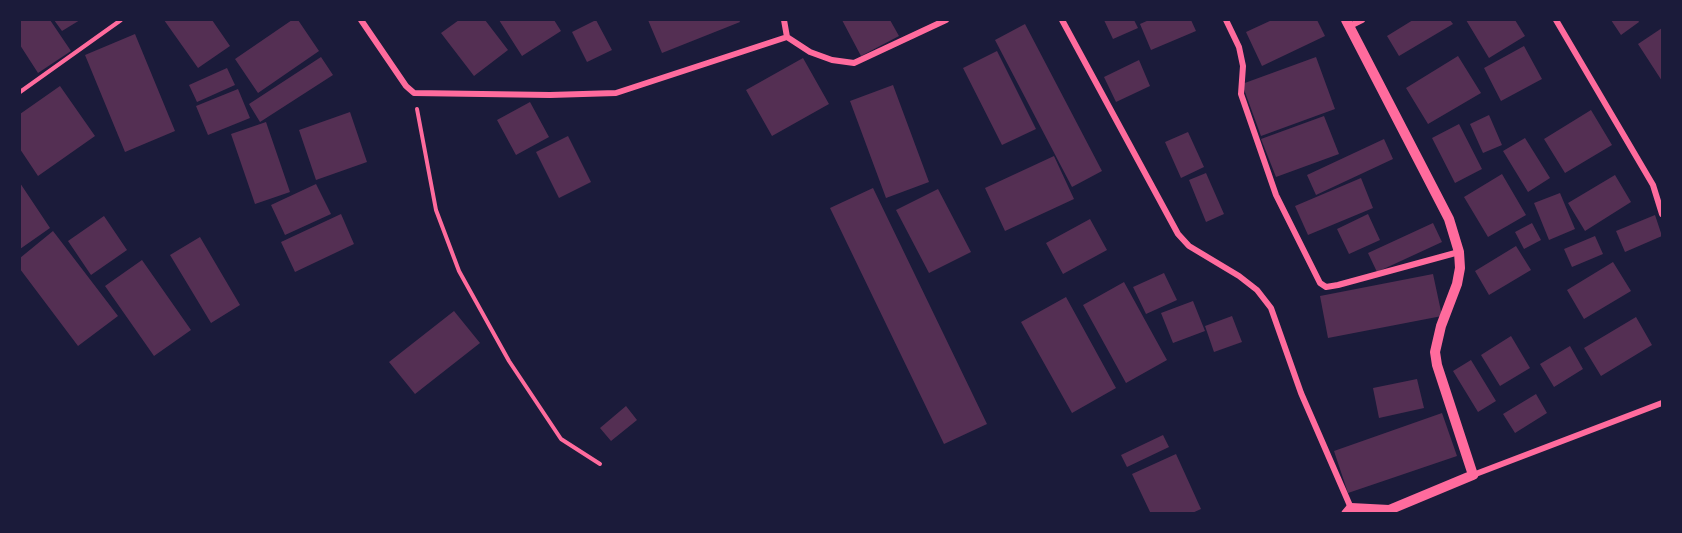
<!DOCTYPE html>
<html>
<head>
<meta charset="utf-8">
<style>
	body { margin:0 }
	#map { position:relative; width:1682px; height:533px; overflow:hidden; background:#1b1b3a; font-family:Merriweather,serif }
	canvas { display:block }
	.frame { position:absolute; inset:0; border:21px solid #1b1b3a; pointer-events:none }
</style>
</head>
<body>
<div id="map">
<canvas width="1682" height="533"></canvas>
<div class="frame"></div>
</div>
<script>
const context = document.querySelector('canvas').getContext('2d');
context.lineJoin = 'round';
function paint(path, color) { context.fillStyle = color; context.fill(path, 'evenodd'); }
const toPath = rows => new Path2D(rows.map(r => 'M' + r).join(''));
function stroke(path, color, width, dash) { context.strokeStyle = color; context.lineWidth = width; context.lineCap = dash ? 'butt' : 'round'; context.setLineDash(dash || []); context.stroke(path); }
paint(toPath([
	[20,20,50,20,71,51,38,73,20,45],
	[54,20,80,20,62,31],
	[164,20,212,20,230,46,198,68],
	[292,20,298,20,319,51,258,93,235,59],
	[459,20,485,20,508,50,474,76,441,33],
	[499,20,554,20,561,31,522,56],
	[596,20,612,50,587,62,572,32],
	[648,20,739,20,740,22,662,53],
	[842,20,890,20,899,36,861,56],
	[1104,20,1134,20,1138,28,1113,39],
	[1149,20,1191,20,1196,31,1151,50,1140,24],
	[1272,20,1317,20,1325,36,1262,66,1246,32],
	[1413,20,1450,20,1453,24,1399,56,1387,36],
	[1466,20,1515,20,1525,36,1489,58],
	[1611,20,1638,20,1639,22,1621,35],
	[1025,24,1102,171,1072,187,995,40],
	[1662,28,1662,81,1638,44],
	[135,34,175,131,125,152,85,55],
	[1524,46,1542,79,1501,101,1484,68],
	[997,51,1036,129,1002,145,963,68],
	[1458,56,1481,93,1428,124,1406,88],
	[321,57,333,75,260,122,249,104],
	[1316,57,1335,109,1261,136,1242,84],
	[803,58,829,104,772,136,746,90],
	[1139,60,1150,86,1116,102,1104,77],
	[227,68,235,85,197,102,189,85],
	[893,85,929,182,886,198,850,101],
	[60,86,95,136,38,176,20,149,20,114],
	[238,89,250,118,208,135,196,106],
	[530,102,549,137,516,155,497,120],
	[1591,110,1612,145,1565,173,1544,139],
	[350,112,367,162,316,180,299,130],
	[1489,115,1502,145,1483,153,1470,124],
	[1324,116,1339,154,1276,177,1261,139],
	[266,122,290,192,255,204,231,134],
	[1459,124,1482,169,1455,183,1432,138],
	[1188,132,1204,167,1181,178,1165,142],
	[568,136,591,182,559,198,536,152],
	[1525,138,1550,178,1528,192,1503,151],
	[1384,139,1393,159,1316,195,1307,175],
	[1054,156,1074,199,1005,231,985,188],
	[1206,173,1224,214,1206,222,1189,180],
	[1502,174,1526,215,1488,237,1464,197],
	[1615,175,1631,202,1585,231,1568,203],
	[1361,178,1373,208,1308,235,1295,206],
	[20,183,50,228,20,249],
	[316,184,331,214,285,235,271,205],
	[873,188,987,424,944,444,830,208],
	[938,189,971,252,929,273,896,210],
	[1560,193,1575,229,1549,240,1534,203],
	[341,214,354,244,295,272,281,242],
	[1368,214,1380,240,1349,254,1337,229],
	[1655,215,1662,236,1625,252,1616,231],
	[104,216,127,250,91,275,68,241],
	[1090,219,1107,250,1063,274,1046,243],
	[1433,223,1442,242,1377,272,1368,253],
	[1532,223,1541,240,1524,249,1515,232],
	[53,231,118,316,78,346,20,269,20,258],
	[1595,236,1603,254,1572,267,1564,249],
	[200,237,240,305,211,323,170,255],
	[1516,246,1531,270,1489,295,1475,271],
	[142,260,191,330,154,356,105,286],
	[1613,262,1631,291,1584,319,1567,290],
	[1164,273,1177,300,1146,314,1133,287],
	[1433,274,1442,316,1328,338,1320,296],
	[1124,282,1167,360,1126,383,1083,305],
	[1066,297,1116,388,1072,413,1021,322],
	[1193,301,1205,331,1173,343,1161,313],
	[454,311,480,343,415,394,389,362],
	[1232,316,1242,342,1214,352,1205,326],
	[1636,317,1652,345,1601,376,1584,348],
	[1511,336,1530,368,1500,386,1481,355],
	[1570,346,1583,369,1554,387,1540,364],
	[1471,360,1496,401,1478,412,1453,371],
	[1417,379,1424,408,1379,418,1373,388],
	[1536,394,1547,413,1515,433,1503,414],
	[626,406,637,420,611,441,600,428],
	[1442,413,1457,456,1348,493,1334,451],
	[1163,435,1169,447,1127,467,1121,455],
	[1176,454,1201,509,1190,514,1151,514,1132,474]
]), '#542f53');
stroke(toPath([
	[20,92,121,20],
	[417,109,436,210,459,271,509,361,561,439,600,464]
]), '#ff6b9d', 4);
stroke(toPath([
	[361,20,406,86,414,93,550,95,616,93,787,37,810,52,832,60,854,63,946,20],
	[784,20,787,37],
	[1062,20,1178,234,1189,246,1239,276,1257,290,1271,308,1301,393,1351,508],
	[1226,20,1239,47,1243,66,1241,94,1276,195,1320,283,1326,287,1338,285,1459,252],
	[1556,20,1653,185,1662,214],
	[1350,26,1362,20],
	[1473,475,1662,403]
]), '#ff6b9d', 6);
stroke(toPath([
	[1346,514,1351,508,1389,510,1473,475,1437,365,1435,352,1441,326,1457,284,1460,268,1459,252,1449,219,1346,20]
]), '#ff6b9d', 10);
</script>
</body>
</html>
